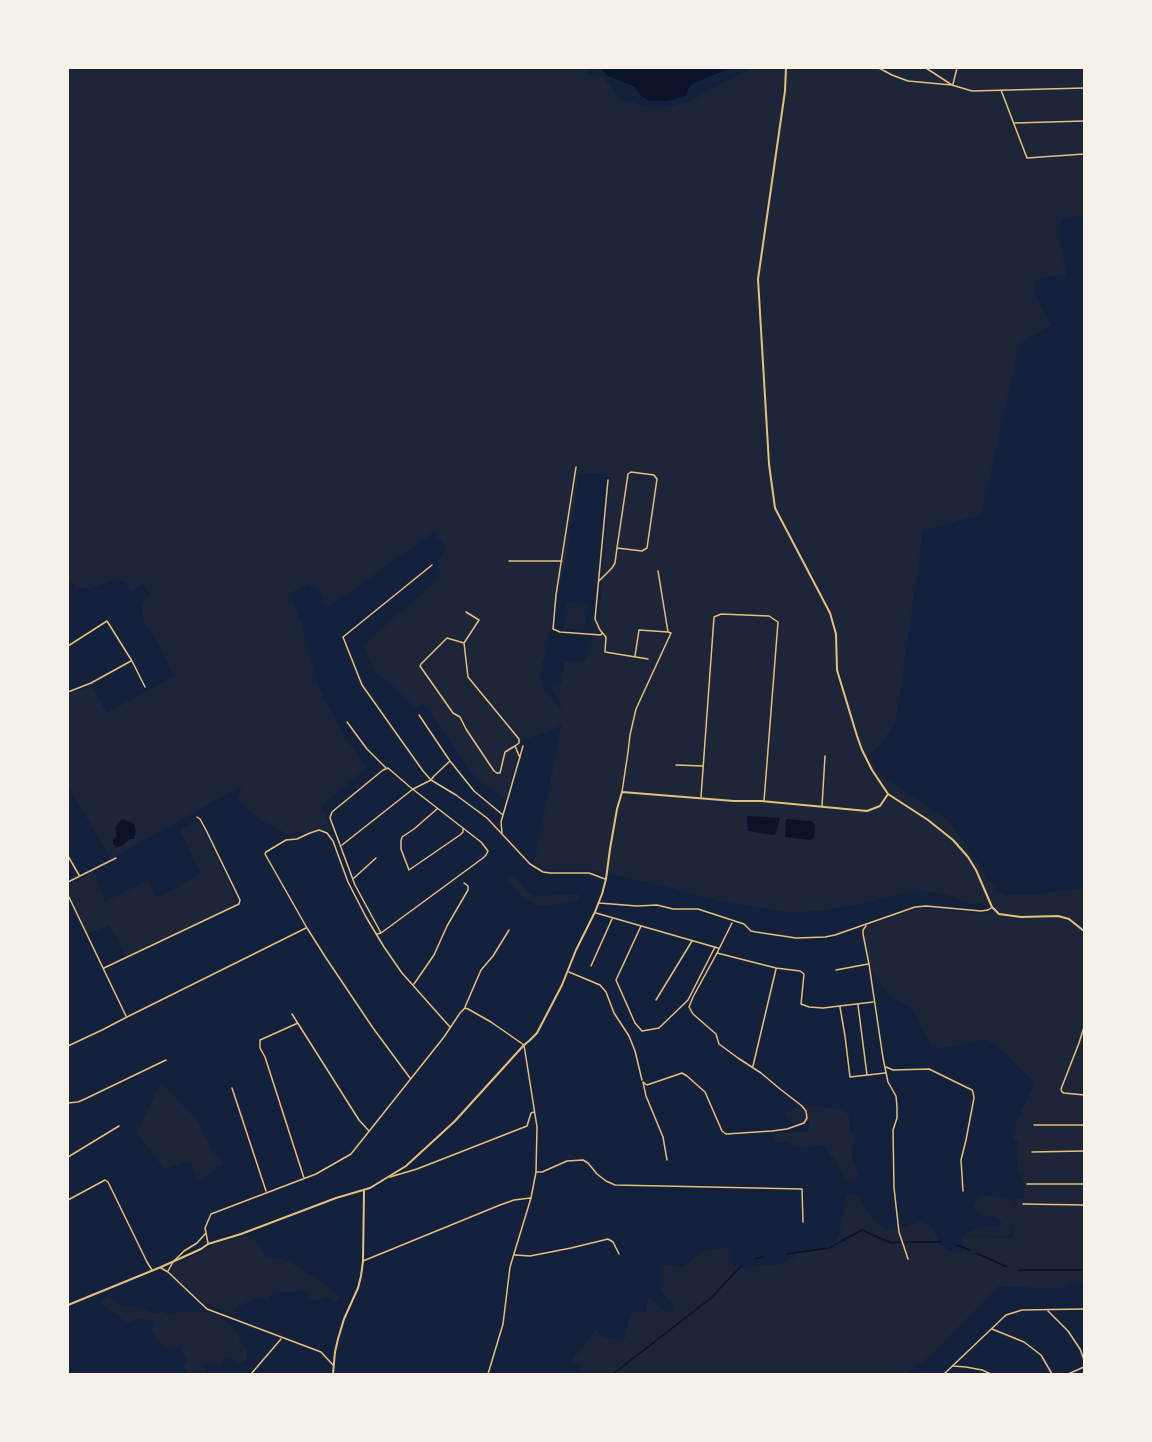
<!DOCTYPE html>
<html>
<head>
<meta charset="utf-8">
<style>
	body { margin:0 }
	#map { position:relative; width:1152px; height:1442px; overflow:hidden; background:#14213d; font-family:Overpass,sans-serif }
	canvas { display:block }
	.frame { position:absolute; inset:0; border:69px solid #f6f1e7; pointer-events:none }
</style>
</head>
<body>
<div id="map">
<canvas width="1152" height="1442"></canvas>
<div class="frame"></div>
</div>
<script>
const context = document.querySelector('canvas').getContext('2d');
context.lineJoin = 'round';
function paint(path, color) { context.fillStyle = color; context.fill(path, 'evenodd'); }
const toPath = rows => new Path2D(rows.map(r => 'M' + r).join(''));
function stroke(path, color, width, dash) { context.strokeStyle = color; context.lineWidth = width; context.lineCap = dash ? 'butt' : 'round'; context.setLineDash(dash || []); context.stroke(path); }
paint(toPath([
	[68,68,588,68,587,74,602,76,620,99,658,109,692,101,710,89,753,68,1084,68,1084,215,1063,219,1057,228,1066,275,1049,276,1035,280,1036,297,1051,326,1019,344,981,515,923,530,896,720,881,744,868,757,877,772,950,822,996,890,1008,895,1038,894,1083,888,1084,884,1084,1283,1068,1284,1060,1289,999,1286,931,1355,907,1374,578,1374,581,1367,571,1362,595,1330,603,1337,611,1338,621,1340,627,1336,628,1317,632,1312,646,1312,647,1303,649,1298,654,1300,664,1311,670,1313,674,1311,673,1305,662,1292,661,1269,663,1264,680,1268,688,1264,695,1257,702,1252,726,1247,731,1249,730,1257,731,1263,736,1267,745,1268,760,1265,779,1265,792,1259,801,1250,823,1249,835,1241,840,1233,847,1194,853,1193,860,1199,872,1218,884,1229,898,1229,920,1222,931,1225,940,1244,950,1251,959,1254,963,1251,961,1236,1012,1238,1014,1223,1022,1222,1012,1222,1010,1236,967,1235,967,1233,979,1227,991,1226,998,1227,1002,1223,997,1218,984,1216,977,1212,973,1206,976,1199,981,1196,987,1196,1005,1198,1014,1201,1013,1217,1016,1198,1024,1199,1025,1184,1023,1183,1017,1168,1019,1144,1013,1137,1017,1121,1035,1083,1005,1053,987,1039,936,1049,932,1047,911,1007,893,999,872,972,864,932,866,926,910,911,922,908,977,913,990,913,984,902,972,904,961,901,949,895,921,891,899,894,870,902,821,911,789,912,723,902,663,886,587,869,551,870,534,864,562,723,553,730,522,740,505,799,475,777,424,704,416,708,392,685,374,671,363,645,436,581,438,565,446,548,434,532,326,609,320,590,313,588,307,584,289,594,300,620,317,685,345,738,367,767,322,806,331,829,310,835,300,831,289,835,261,820,244,807,238,800,242,786,111,859,68,786,68,695,92,686,107,713,174,676,160,646,144,622,142,604,151,595,144,584,131,591,125,583,115,579,91,589,76,588,68,579],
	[586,473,610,475,601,596,598,615,585,661,565,662,561,683,550,686,559,700,562,711,543,688,540,674,567,553,579,474],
	[567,602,588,604,584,630,563,629],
	[195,822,201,824,236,900,236,904,126,956,109,925,88,934,68,892,68,885,94,871,105,902,149,880,157,897,201,874,180,829],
	[514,875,526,890,537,896,578,894,580,900,561,904,540,906,525,900,508,882,508,876],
	[161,1082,197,1120,213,1152,224,1164,197,1181,191,1161,164,1169,137,1132],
	[812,1106,837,1109,846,1112,849,1117,849,1128,853,1135,852,1160,858,1174,855,1182,849,1180,842,1174,836,1162,824,1145,803,1147,794,1147,789,1142,773,1142,774,1134,809,1131,809,1121,792,1124,784,1114,798,1108],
	[248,1237,256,1241,263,1250,266,1257,285,1259,296,1266,304,1269,308,1274,315,1276,330,1288,336,1293,339,1299,335,1302,329,1297,316,1301,311,1299,308,1295,299,1289,293,1292,282,1292,276,1291,272,1293,269,1300,257,1298,251,1300,235,1309,233,1315,204,1303,171,1273,175,1265,222,1241],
	[108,1297,121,1306,126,1307,133,1305,146,1309,153,1313,164,1312,169,1315,180,1312,198,1312,208,1311,225,1320,239,1334,240,1343,247,1348,247,1360,239,1364,231,1358,226,1358,220,1366,214,1363,204,1366,205,1371,208,1374,189,1374,184,1368,184,1364,187,1360,179,1347,168,1350,158,1342,154,1336,151,1329,156,1324,154,1320,138,1319,129,1322,122,1320,119,1316,108,1310,100,1301]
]), '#1d2539');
paint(toPath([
	[601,68,730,68,692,84,688,89,687,95,668,101,650,101,641,96,635,87,608,76],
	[747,816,780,818,775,835,748,831],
	[122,819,134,824,136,831,134,839,130,839,122,846,116,847,113,844,113,840,117,836,115,828],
	[786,819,811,821,815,825,814,838,811,840,785,837]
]), '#0b132b');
stroke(toPath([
	[905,1242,941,1242],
	[957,1245,969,1250],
	[976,1253,1007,1267],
	[786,1254,829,1248,862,1230,891,1243,900,1242],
	[754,1259,764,1257],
	[1018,1270,1084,1270],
	[613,1374,711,1298,742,1265]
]), '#0b132b', 1.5);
stroke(toPath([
	[879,68,892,75,908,81,952,85],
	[926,68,952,85,972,91,1084,88],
	[953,84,957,68],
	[1001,90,1027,158,1084,154],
	[1015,123,1084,121],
	[576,467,556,595,553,629,560,632,601,635,602,633],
	[608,480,595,619,600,630,606,637,605,652,648,659],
	[509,561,562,561],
	[432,565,343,637,362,685,423,771,431,780,456,795,487,818,530,864,543,872,550,873,589,873,605,879],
	[599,581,612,568,615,563,617,548,628,474,631,472,654,475,657,479,647,548,642,551,617,548],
	[466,612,479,620,464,643,468,677,519,739,519,743,515,746,520,758],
	[464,643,447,638,421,664,420,666,453,713,460,717,466,729,494,771,497,773,500,773,505,752,515,746],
	[68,646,107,621,132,661,145,687],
	[635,656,639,630,668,632],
	[68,692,91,683,131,661],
	[419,715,450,761,474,791,503,815],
	[347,722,367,749,386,768],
	[676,765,703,766],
	[622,792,628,752,630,735,636,709,671,633,668,632,658,571],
	[701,797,714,617,721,614,769,616,778,622,764,801],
	[822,806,825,756],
	[437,809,414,829,402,837,401,841,401,849,409,870,460,835,463,832,463,829],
	[502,833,501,822,523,746],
	[342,845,413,789,431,780,434,776,450,761],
	[68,856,79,875],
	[354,878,376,858],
	[68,882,116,858],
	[68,895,126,1016],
	[599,903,637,906,657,905,673,909,698,909,744,924,751,931,756,932,796,938,825,937,835,935,915,907,926,906,981,911,988,910,991,908],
	[596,913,718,948],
	[732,923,717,953,776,968,800,971,804,974,801,1004,809,1007,823,1008,873,1002],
	[641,926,616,980,635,1023,642,1031,659,1028,688,1000,715,947],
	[866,926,863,930,863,934,869,964,883,1058,888,1082,896,1096,897,1107,897,1118,893,1130,894,1188,899,1232,908,1259],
	[377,934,381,933,483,858,486,855,488,851,481,842,410,787,388,768,383,770,332,812,330,818,355,885,381,933],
	[591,966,612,919],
	[104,968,239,904,240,900,206,830,200,819,197,817],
	[836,970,868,964],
	[569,972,600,985,606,992,614,1013,629,1036,635,1051,642,1080],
	[414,984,434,955,447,926,468,890,468,886,464,883],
	[656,1000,692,941],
	[858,1005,867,1075],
	[465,1007,481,970,493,956,509,930],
	[840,1007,845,1036,850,1077,885,1073],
	[292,1014,359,1120,369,1131],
	[298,1023,260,1040,260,1048,265,1057,304,1178],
	[1084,1027,1079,1043,1061,1089,1062,1092,1064,1093,1084,1095],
	[68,1046,102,1030,127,1017,306,928],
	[753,1066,776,969],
	[886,1067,893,1070,929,1069,972,1090,973,1092,974,1098,966,1140,961,1160,963,1191],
	[410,1078,373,1028,326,958,307,928,265,854,266,852,286,840,297,839,310,833,319,830,327,833,333,841,348,882,366,917,384,947,402,973,450,1027],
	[232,1088,266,1191],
	[68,1103,78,1102,87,1098,166,1060],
	[1034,1125,1084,1125],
	[1032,1152,1084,1151],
	[68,1157,119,1126],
	[667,1160,663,1137,646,1096,643,1082,647,1085,682,1073,687,1076,705,1092,722,1131,726,1134,772,1131,787,1129,804,1123,807,1118,806,1111,802,1106,780,1089,761,1073,738,1058,719,1044,716,1034,693,1014,689,1007,693,997,717,953],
	[537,1172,542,1172,567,1161,583,1160,588,1163,597,1174,606,1181,615,1185,802,1189,803,1222],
	[390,1177,417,1169,527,1126,531,1113,534,1112],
	[1027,1184,1084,1184],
	[68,1200,105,1180,108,1182,147,1262,152,1270],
	[1023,1204,1084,1205],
	[208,1243,205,1228,211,1214,316,1174,351,1154,444,1037,460,1013,465,1008,468,1009,491,1022,524,1045,537,1127,536,1172,531,1198,510,1267,503,1324,488,1374],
	[515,1255,530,1256,571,1248,608,1239,613,1242,619,1254],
	[363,1261,500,1205,514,1200,530,1198],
	[161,1268,168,1272,207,1309,321,1352,333,1365],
	[168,1271,173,1262,184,1251,197,1243,206,1233],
	[1048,1311,1068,1331,1080,1349,1084,1360],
	[992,1329,1024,1342,1041,1355,1052,1374],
	[953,1366,966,1367,982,1370,991,1374],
	[251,1374,281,1339],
	[944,1374,1006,1315,1022,1310,1084,1309],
	[1068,1374,1084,1367]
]), '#e5c07b', 1.5);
stroke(toPath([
	[786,68,785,91,758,279,769,464,775,508,830,613,836,634,837,670,857,736,862,750,872,770,888,794,928,820,953,840,968,857,976,870,992,907,999,914,1021,917,1058,916,1069,919,1084,931],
	[68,1305,161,1267,201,1249,208,1244,241,1234,336,1198,370,1188,406,1166,455,1121,524,1045,529,1041,537,1033,562,985,576,950,595,912,602,894,606,879,610,849,617,809,622,792,734,801,761,801,867,811,880,806,888,794],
	[333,1374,335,1352,338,1339,344,1319,358,1288,361,1276,363,1261,364,1191]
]), '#e5c07b', 2);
</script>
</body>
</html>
